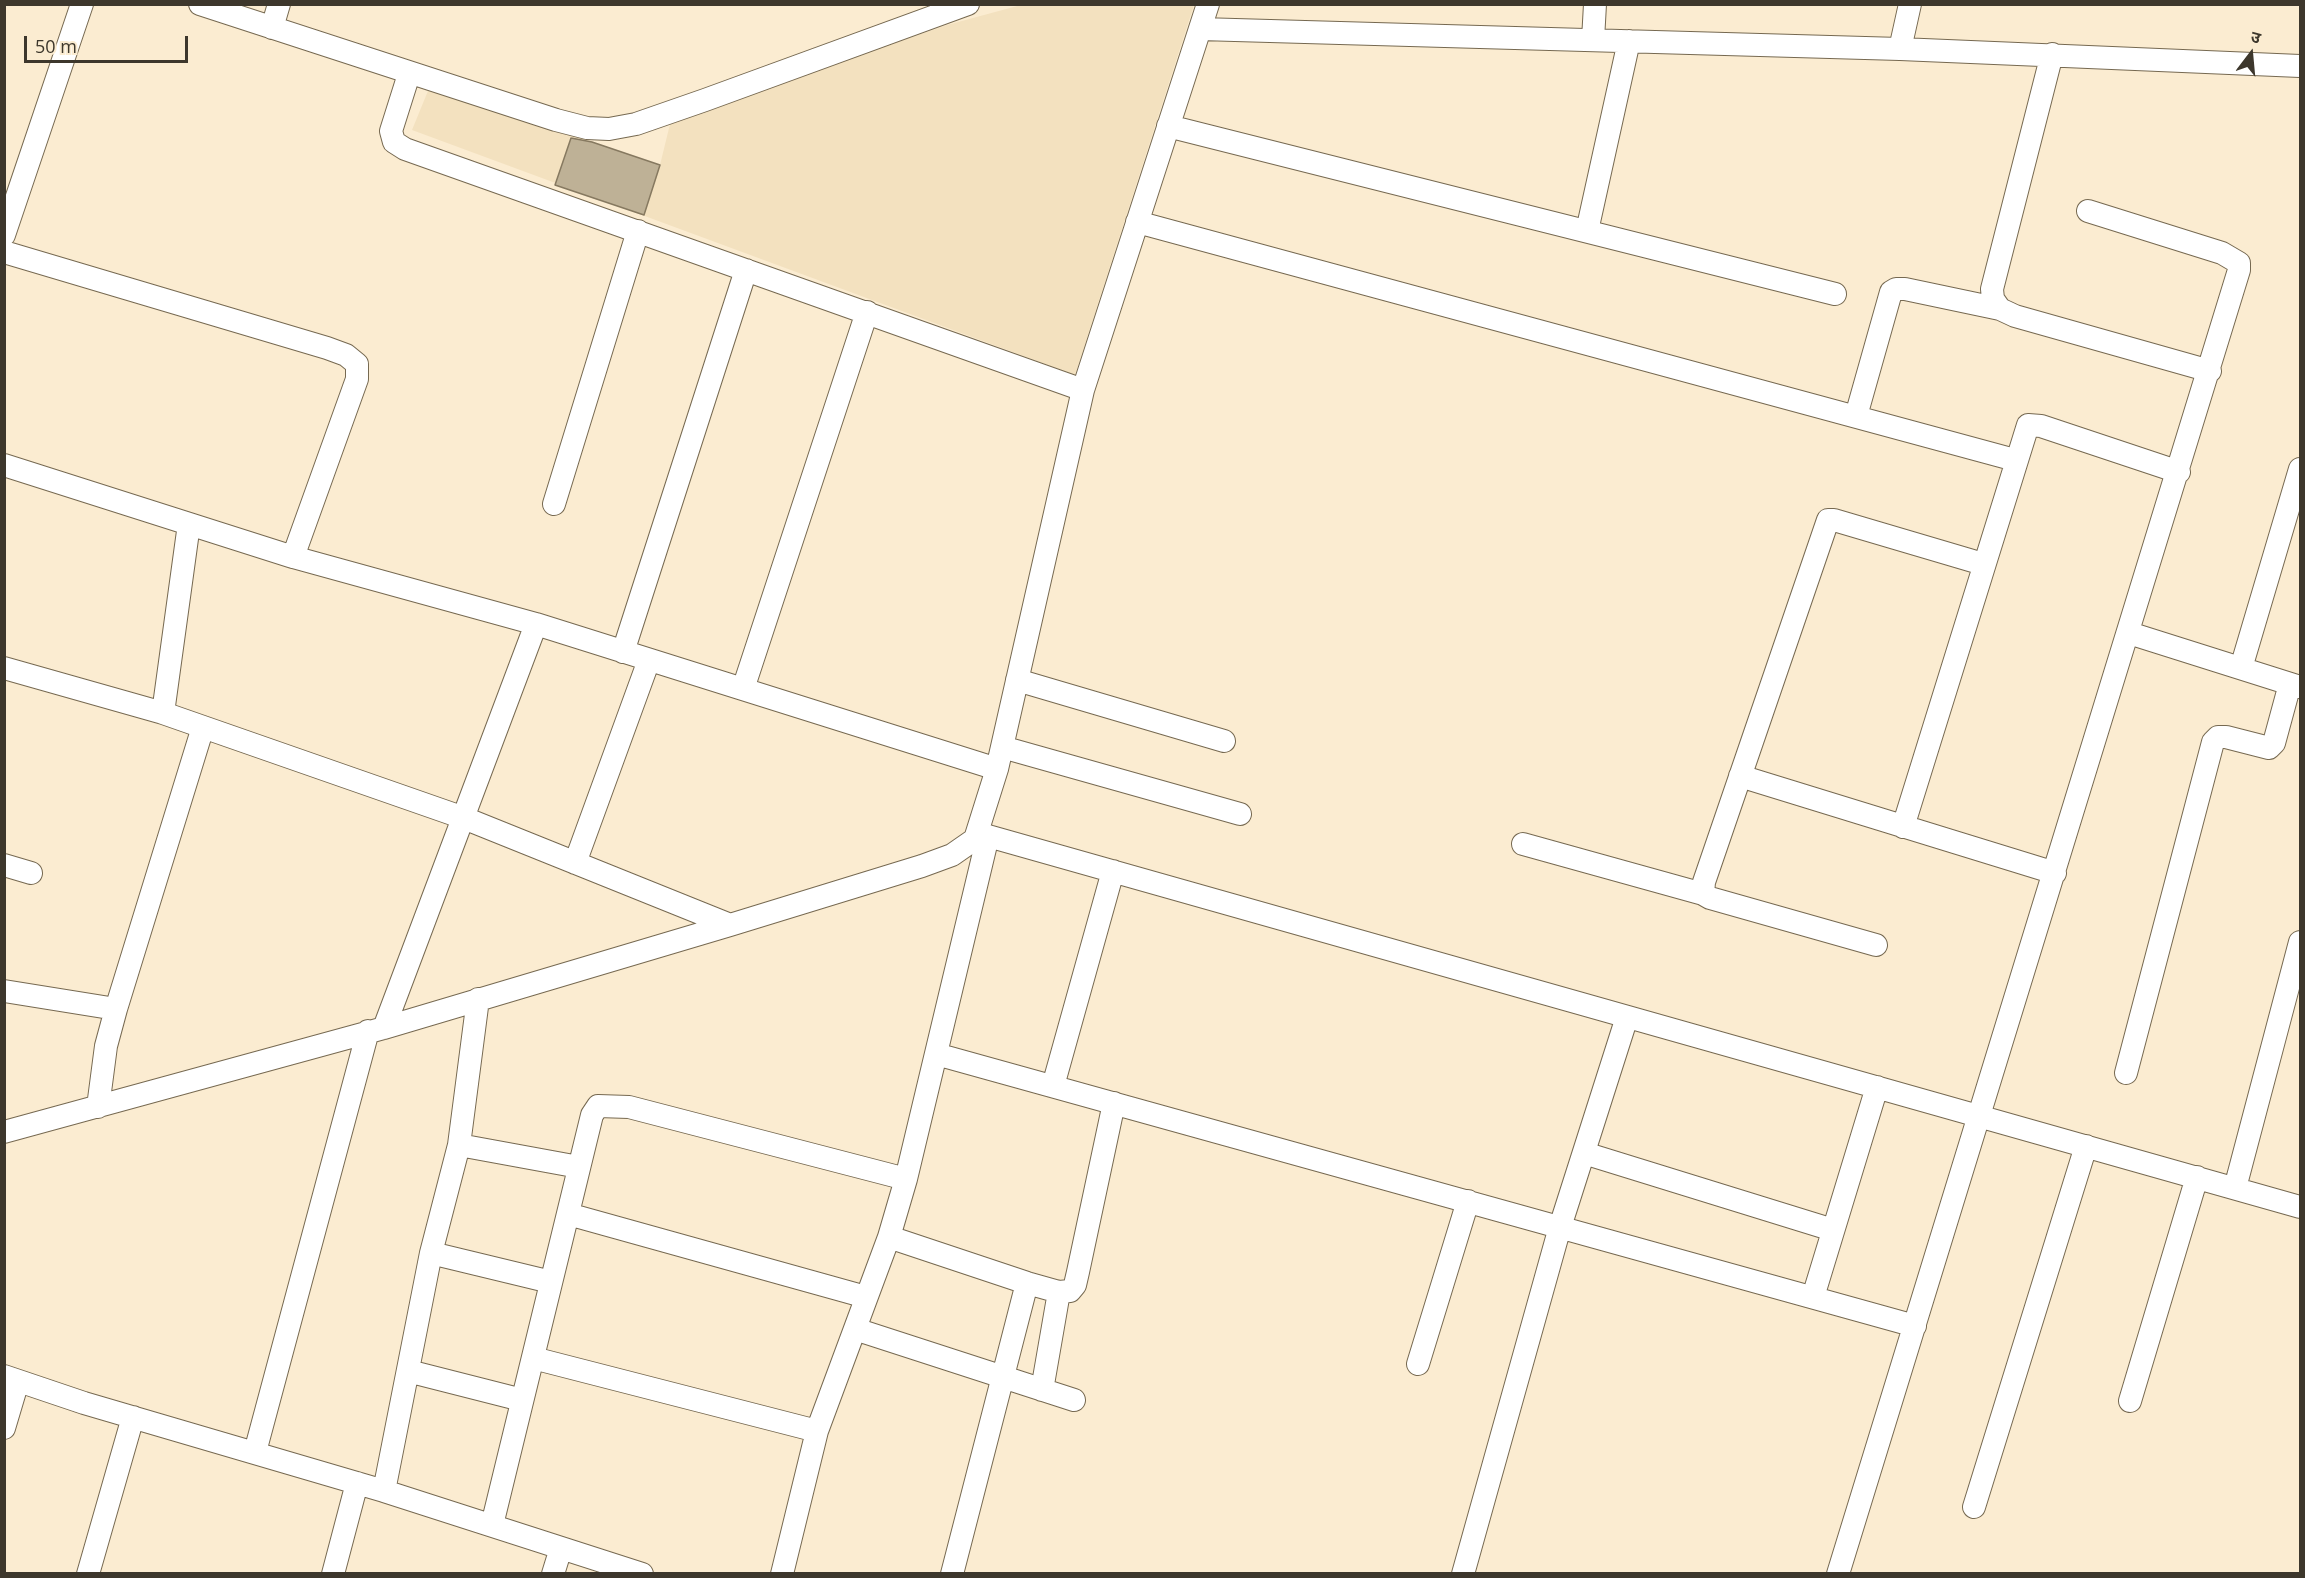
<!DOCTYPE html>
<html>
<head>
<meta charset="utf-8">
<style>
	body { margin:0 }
	#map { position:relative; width:2305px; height:1578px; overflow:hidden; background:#fbecd1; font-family:"Open Sans","Noto Sans Devanagari",sans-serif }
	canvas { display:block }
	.frame { position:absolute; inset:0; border:6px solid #3d372c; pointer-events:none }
	.north { position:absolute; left:2221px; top:24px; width:60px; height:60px; -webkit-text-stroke:4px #fbecd1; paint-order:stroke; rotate:16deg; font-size:16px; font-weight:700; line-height:24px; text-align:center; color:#3d372c }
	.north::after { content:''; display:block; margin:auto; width:21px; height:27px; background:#3d372c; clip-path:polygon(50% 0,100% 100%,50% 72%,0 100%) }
	.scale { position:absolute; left:24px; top:36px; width:164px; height:27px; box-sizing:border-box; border:3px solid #3d372c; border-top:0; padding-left:8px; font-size:18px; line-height:21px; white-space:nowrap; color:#3d372c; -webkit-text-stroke:4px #fbecd1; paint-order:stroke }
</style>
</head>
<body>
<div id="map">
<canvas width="2305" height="1578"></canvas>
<div class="frame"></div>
<div class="north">उ</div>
<div class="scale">50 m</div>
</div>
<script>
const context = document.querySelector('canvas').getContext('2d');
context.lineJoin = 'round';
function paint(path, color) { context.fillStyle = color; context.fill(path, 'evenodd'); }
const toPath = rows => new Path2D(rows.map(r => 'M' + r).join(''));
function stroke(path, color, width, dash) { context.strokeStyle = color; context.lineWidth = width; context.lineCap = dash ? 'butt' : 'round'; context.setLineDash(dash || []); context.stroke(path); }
paint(toPath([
	[1021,5,1194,5,1075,375,412,130,430,86,660,165,671,120,947,25]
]), '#f3e1bf');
const building = toPath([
	[571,138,592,142,660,165,644,215,555,185,571,138]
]);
paint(building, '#beb196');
stroke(building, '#867960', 1.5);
const minor = toPath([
	[200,4,556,120,587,128,609,129,636,124,705,100,968,4],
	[272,28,279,4],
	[1200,29,1900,49,2300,66],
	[1593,40,1595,4],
	[1900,49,1910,4],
	[2052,54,1992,289,1993,299,2000,309,2015,316,2210,371],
	[409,74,391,131,394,142,405,149,1083,390],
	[1168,126,1835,294],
	[1137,222,2015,460],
	[1587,231,1629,41],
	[4,235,82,4],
	[4,252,327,348,346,355,357,364,357,379,293,557,4,465],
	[1856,416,1891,292,1896,289,1905,289,2000,309],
	[554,504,638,231],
	[293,557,536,624,997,769],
	[2129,633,2300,687],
	[623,652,746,270],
	[4,668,163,713,464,818,730,925],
	[2241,668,2300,469],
	[1017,680,1224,741],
	[743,689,867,312],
	[163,713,189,524],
	[1002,747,1240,814],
	[1740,776,2055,873],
	[1903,827,2028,425,2041,426,2179,472],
	[975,839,997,769,1083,390,1208,4],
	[1523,844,1703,894],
	[575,863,649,660],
	[4,865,31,873],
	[1876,945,1710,898,1703,894,1704,882,1828,520,1834,520,1983,564],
	[4,991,116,1009],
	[384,1028,536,624],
	[936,1054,1915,1326],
	[2126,1073,2213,742,2218,737,2226,737,2269,748,2274,743,2290,684],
	[1053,1086,1113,871],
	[98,1107,106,1046,116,1009,203,727],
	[4,1132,384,1028,730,925,922,866,952,855,975,839,988,836,2300,1207],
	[459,1145,579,1167],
	[1584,1153,1833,1230],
	[2235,1188,2300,942],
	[568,1214,866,1297],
	[889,1237,1027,1283,1059,1292,1070,1291,1075,1285,1078,1272,1114,1103],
	[431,1253,551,1282],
	[1813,1297,1877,1087],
	[855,1329,1074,1400],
	[533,1358,817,1431],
	[1418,1364,1468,1201],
	[408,1371,522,1400],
	[4,1376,84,1403,384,1491,642,1574],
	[1042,1390,1059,1292],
	[2130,1401,2197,1177],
	[4,1428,18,1381],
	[255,1452,368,1031],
	[384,1491,431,1253,459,1145,478,999],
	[1974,1507,2086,1146],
	[492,1525,592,1115,598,1106,629,1107,906,1179],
	[88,1574,133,1417],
	[333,1574,357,1483],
	[553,1574,561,1548],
	[782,1574,817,1431,889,1237,906,1179,988,836],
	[952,1574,1027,1283],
	[1463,1574,1560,1227,1627,1017],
	[1838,1574,2239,270,2239,263,2222,253,2088,211]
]);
stroke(minor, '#766951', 24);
stroke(minor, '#fff', 22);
</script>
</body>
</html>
